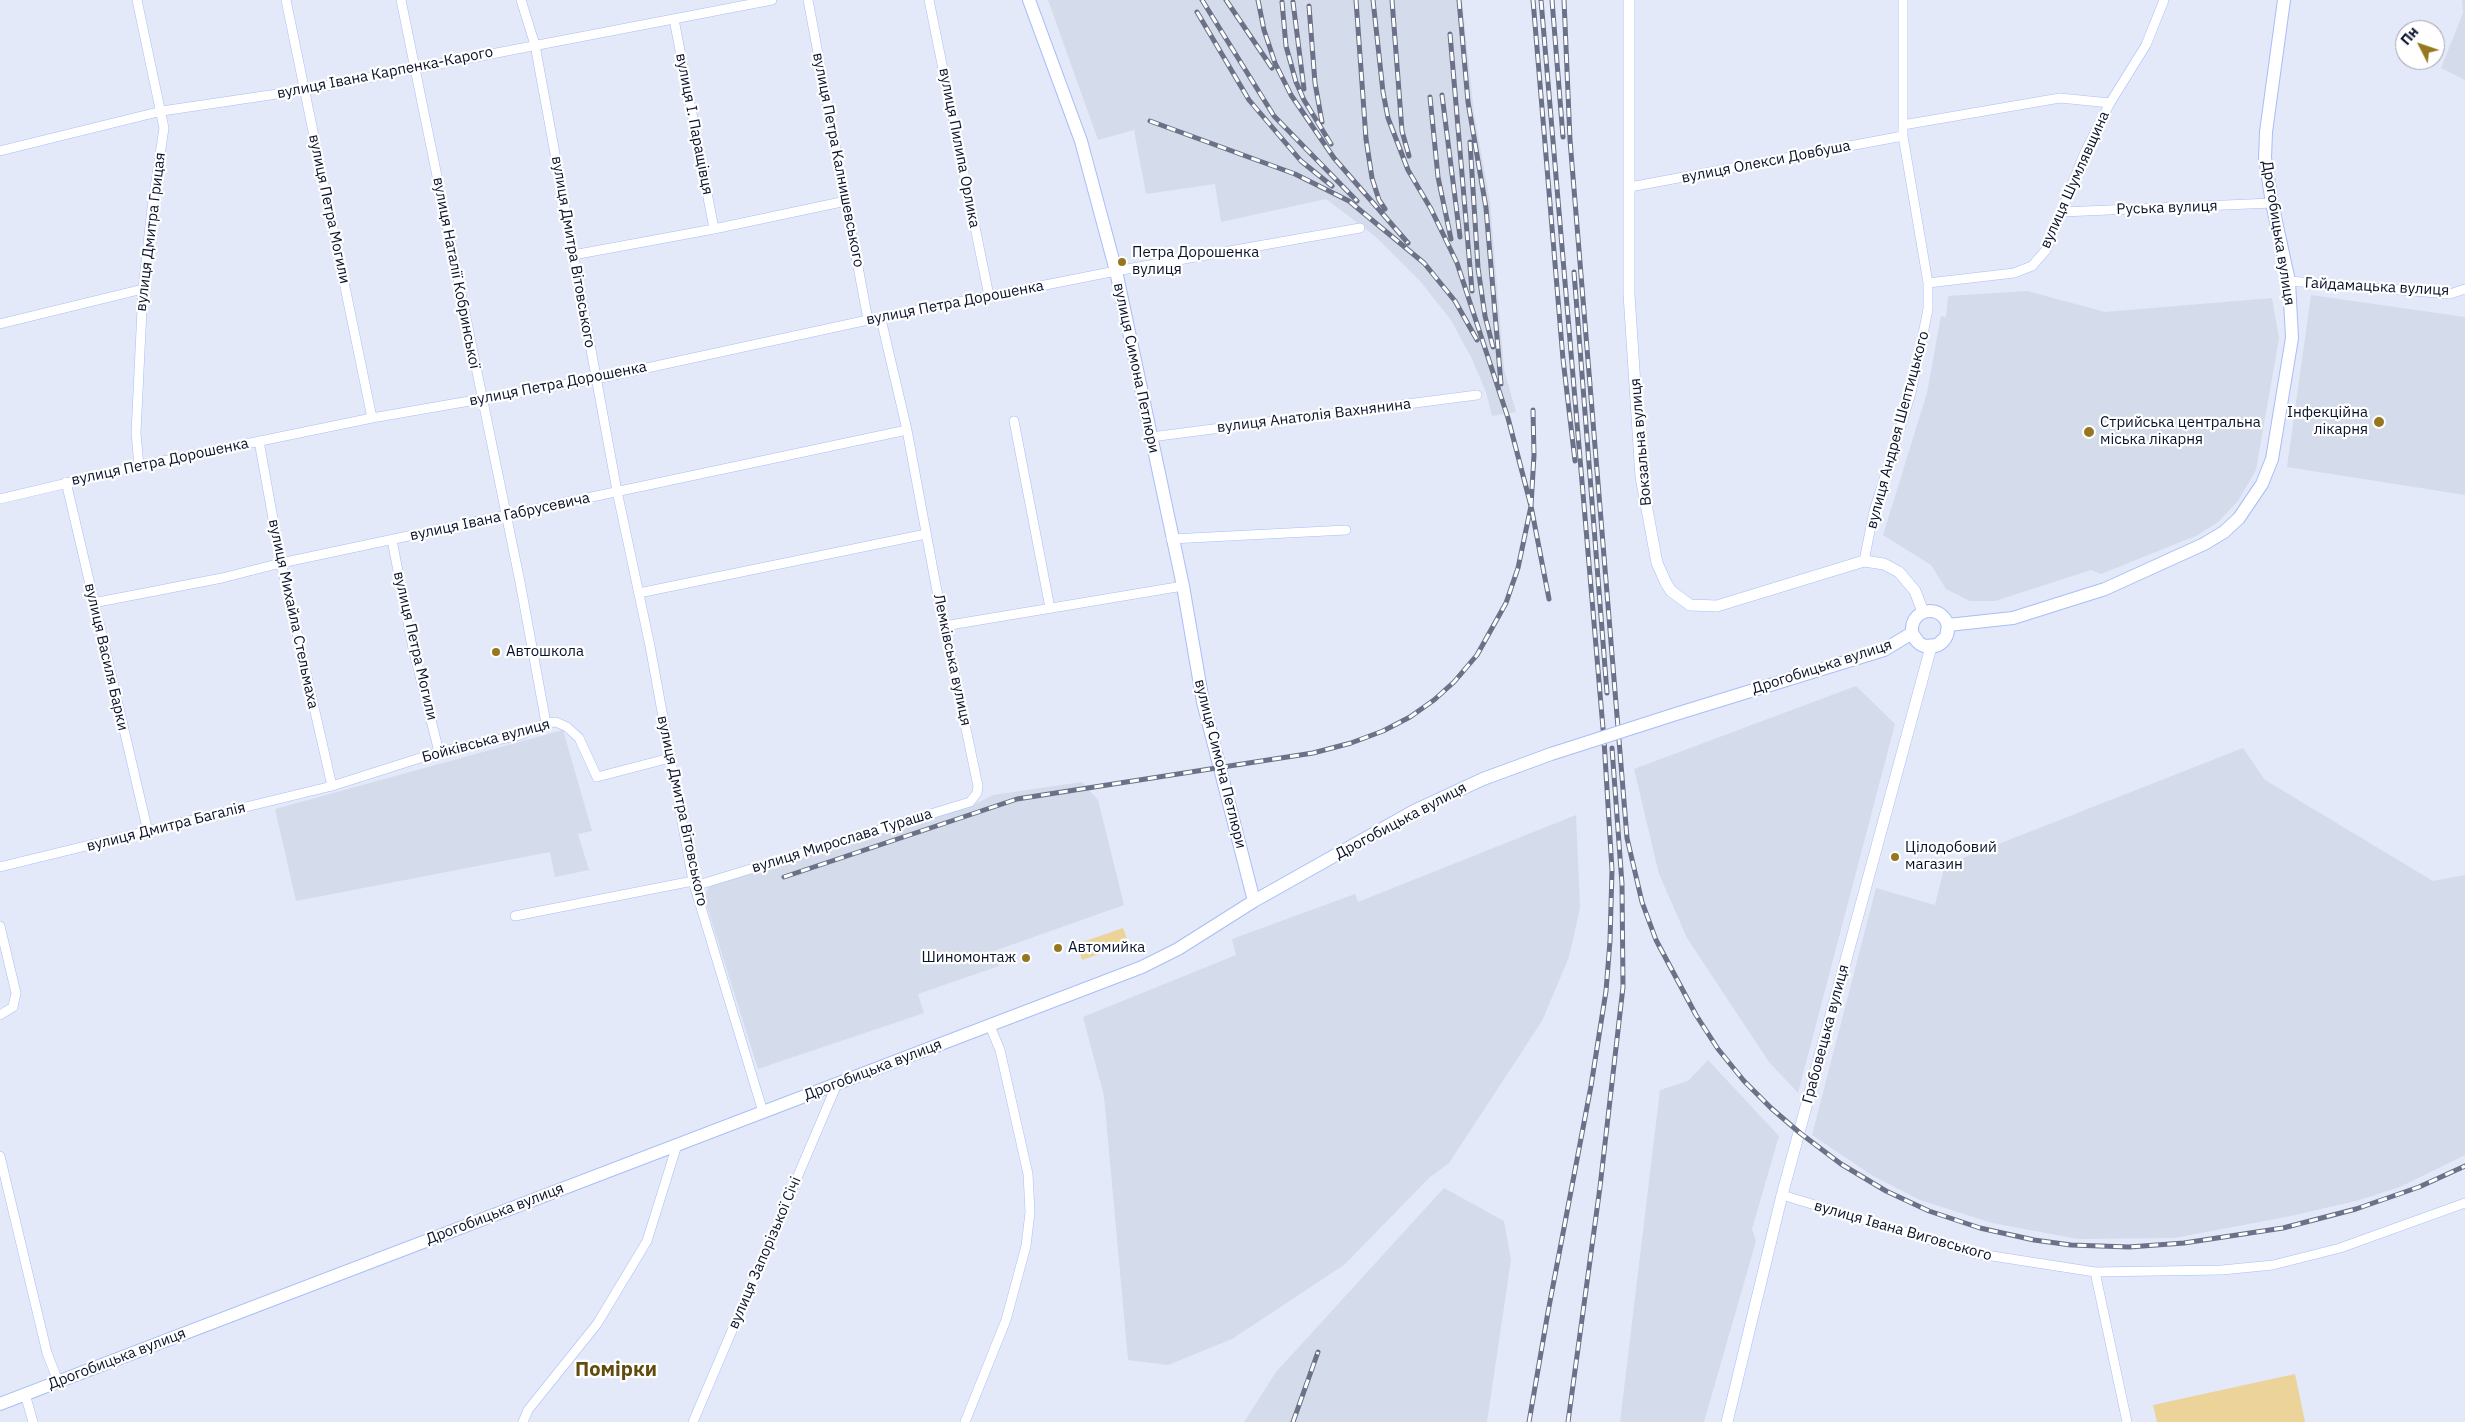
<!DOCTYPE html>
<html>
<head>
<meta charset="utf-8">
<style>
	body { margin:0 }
	#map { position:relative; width:2465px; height:1422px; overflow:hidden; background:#e3e9f9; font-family:"IBM Plex Sans",sans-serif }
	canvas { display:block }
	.north { position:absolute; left:2395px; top:20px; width:50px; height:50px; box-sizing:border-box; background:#fff; border:1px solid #9da0ab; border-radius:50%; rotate:311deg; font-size:14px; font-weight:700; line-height:20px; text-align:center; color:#0a122c }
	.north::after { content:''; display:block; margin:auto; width:18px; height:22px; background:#96771f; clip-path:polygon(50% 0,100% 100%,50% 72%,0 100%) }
</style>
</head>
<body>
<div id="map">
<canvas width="2465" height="1422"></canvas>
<div class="north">Пн</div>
</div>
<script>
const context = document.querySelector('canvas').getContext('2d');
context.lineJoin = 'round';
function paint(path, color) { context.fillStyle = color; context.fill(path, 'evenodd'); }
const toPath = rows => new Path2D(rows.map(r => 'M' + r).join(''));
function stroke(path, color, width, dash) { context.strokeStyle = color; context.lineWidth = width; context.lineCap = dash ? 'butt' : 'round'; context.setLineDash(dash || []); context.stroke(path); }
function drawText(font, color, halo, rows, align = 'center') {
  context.font = font + ' "IBM Plex Sans",sans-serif'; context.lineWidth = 4.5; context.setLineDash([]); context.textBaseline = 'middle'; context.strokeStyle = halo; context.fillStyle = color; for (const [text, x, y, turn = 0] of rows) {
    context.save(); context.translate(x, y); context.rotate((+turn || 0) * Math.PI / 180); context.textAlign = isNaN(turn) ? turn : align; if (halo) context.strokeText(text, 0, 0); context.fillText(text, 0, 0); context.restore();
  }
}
paint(toPath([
	[1048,0,1462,0,1474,113,1490,202,1504,369,1516,412,1492,416,1486,392,1472,359,1451,320,1420,281,1376,237,1326,199,1221,222,1215,184,1146,194,1134,130,1098,140],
	[2462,0,2465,0,2465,80,2441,68,2463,13],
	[2027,291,2105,312,2272,298,2279,338,2256,470,2238,501,2218,522,2198,535,2101,574,2091,570,1995,601,1970,601,1946,589,1931,565,1883,535,1927,393,1941,316,1946,317,1948,296],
	[2311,295,2465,317,2465,495,2287,467],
	[1856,686,1895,724,1798,1093,1769,1062,1687,938,1659,874,1634,769],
	[563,730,592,831,578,834,589,870,555,877,550,852,296,901,275,809],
	[2243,748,2265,780,2433,881,2465,875,2465,1155,2400,1187,2356,1201,2286,1217,2174,1238,2078,1239,1992,1223,1920,1200,1873,1176,1812,1135,1876,888,1935,905,1945,865],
	[1082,782,1098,800,1124,905,994,951,999,966,918,994,924,1013,758,1069,704,897,710,885,971,806,993,795],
	[1576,815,1580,908,1569,957,1542,1021,1449,1163,1429,1178,1344,1265,1232,1339,1168,1365,1128,1360,1104,1096,1083,1017,1236,955,1232,939,1355,894,1358,902],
	[1708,1060,1779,1136,1752,1229,1756,1241,1704,1422,1620,1422,1660,1090,1688,1081],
	[1444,1188,1504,1221,1511,1260,1487,1422,1244,1422,1276,1372]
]), '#d4dbeb');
paint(toPath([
	[1123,928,1129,944,1082,960,1077,944],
	[2295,1374,2305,1422,2157,1422,2153,1405]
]), '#ebd39a');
const minor = toPath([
	[137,0,164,128,152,208,143,289,136,433,139,466],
	[286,0,372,418],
	[401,0,520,582,546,723],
	[521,0,535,45,617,491,650,646,693,881,763,1112],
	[808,0,868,320],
	[929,0,989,296],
	[674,19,714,229],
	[1903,125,2060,98,2110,103],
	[0,151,162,111,304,90,772,0],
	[1630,187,1903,136],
	[2062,212,2272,203],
	[573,255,714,229,846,201],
	[2289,281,2450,294,2465,289],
	[1928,283,2014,273,2032,266,2046,250,2085,152,2110,103,2146,45,2164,0],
	[0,324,143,289],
	[1014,421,1050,608],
	[1151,437,1477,395],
	[259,441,281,563,332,786],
	[66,482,148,832],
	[0,499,139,466,372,418,596,379,868,320,1116,271,1360,228],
	[1171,539,1346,530],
	[392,540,413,648,439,752],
	[1864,561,1874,511,1911,393,1928,309,1928,283,1903,136,1903,0],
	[639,593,926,534],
	[93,603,222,578,281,563,907,430],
	[944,626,1183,586],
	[0,867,332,786,439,752,520,735,546,723,556,722,567,727,579,738,597,777,670,758],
	[695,886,970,802,977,793,978,786,936,586,907,430,881,319],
	[515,916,693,881],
	[0,926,16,993,13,1007,0,1015],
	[0,1156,47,1353,58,1381],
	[1782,1195,1973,1253,2095,1272,2222,1270,2273,1265,2340,1248,2465,1203],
	[2095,1272,2127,1422],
	[25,1394,33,1422],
	[523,1422,528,1410,597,1324,647,1241,677,1145],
	[693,1422,837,1084],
	[965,1422,1006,1320,1026,1246,1030,1212,1028,1174,1000,1050,990,1026]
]);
const tertiary = toPath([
	[1629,0,1629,294,1641,477,1657,563,1666,583,1671,591,1690,605,1717,606,1864,561,1884,564,1899,572,1915,591,1923,612],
	[1727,1422,1782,1195,1931,647]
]);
const secondary = toPath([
	[1029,0,1081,141,1116,271,1183,586,1203,702,1254,901],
	'1912 629a18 18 0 1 1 36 0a18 18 0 1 1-36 0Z',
	[1679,713,1884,650,1912,633,1919,643,1925,646,1937,645,1946,637,1948,625,2013,618,2105,589,2204,544,2224,532,2239,518,2262,484,2272,459,2292,338,2289,281,2272,203,2265,158,2266,132,2284,0],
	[0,1404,1142,967,1178,949,1254,901,1414,811,1483,779,1551,754]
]);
stroke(minor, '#a7bef9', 10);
stroke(tertiary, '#a7bef9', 12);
stroke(secondary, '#a7bef9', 14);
stroke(minor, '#fff', 9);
stroke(tertiary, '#fff', 11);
stroke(secondary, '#fff', 12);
const rail = toPath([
	[1202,0,1274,116,1357,201],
	[1226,0,1272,68],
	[1258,0,1264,30,1275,63,1291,95,1334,158,1408,243],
	[1356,0,1366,139,1372,178,1379,200,1385,209],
	[1373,0,1383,92,1388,118,1408,170,1431,209,1457,263,1508,418,1531,506,1549,599],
	[1392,0,1402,131,1409,156],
	[1459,0,1468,102,1486,208,1501,384],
	[1533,0,1563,359,1575,461],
	[1552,0,1563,137],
	[1564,0,1570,140,1627,838,1642,902,1656,940,1696,1015,1718,1049,1744,1081,1771,1108,1800,1133,1841,1164,1886,1191,1929,1211,1980,1228,2034,1240,2071,1245,2129,1247,2184,1243,2283,1228,2356,1209,2419,1187,2465,1166],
	[1282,2,1286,46,1296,82,1304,100,1331,144],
	[1293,2,1304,89],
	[1309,6,1315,83,1322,122],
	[1197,12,1249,100,1301,161,1332,186],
	[1450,34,1472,291],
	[1442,95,1460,237],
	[1430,97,1438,177,1451,239],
	[1150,121,1295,174,1349,201,1424,263,1455,301,1477,340],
	[1470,142,1478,268,1485,316,1493,347],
	[1574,272,1607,693],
	[784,877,1017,799,1313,753,1351,743,1383,731,1410,717,1434,700,1454,682,1477,655,1506,603,1518,568,1531,506,1534,455,1533,410],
	[1293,1422,1318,1352],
	[1529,1422,1548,1312,1591,1086,1606,991,1610,941,1612,870,1604,740,1541,0],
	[1568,1422,1600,1187,1623,987,1622,884,1612,748]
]);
stroke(rail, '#6b7288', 5);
stroke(rail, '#fff', 3, [9]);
const secondaryBridge = toPath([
	[1551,754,1679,713]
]);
stroke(secondaryBridge, '#a7bef9', 14, []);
stroke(secondaryBridge, '#fff', 12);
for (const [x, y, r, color] of [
	[1122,262,5,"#96771f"],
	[2379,422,6,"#96771f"],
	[2089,432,6,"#96771f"],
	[496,652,5,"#96771f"],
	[1895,857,5,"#96771f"],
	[1058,948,5,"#96771f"],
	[1026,958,5,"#96771f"]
]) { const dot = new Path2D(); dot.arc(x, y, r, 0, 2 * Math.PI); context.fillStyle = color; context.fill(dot); stroke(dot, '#fff', 2); }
drawText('15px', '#0a122c', '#fff', [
	["вулиця Івана Карпенка-Карого",385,73,-11],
	["вулиця І. Паращівця",694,124,79],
	["вулиця Пилипа Орлика",959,148,79],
	["вулиця Петра Калнишевського",838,160,79],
	["вулиця Олекси Довбуша",1766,162,-11],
	["вулиця Шумлявщина",2075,180,-66],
	["Руська вулиця",2167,208,-2],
	["вулиця Петра Могили",329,209,78],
	["вулиця Дмитра Грицая",151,232,-83],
	["Дрогобицька вулиця",2278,233,81],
	["вулиця Дмитра Вітовського",573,252,80],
	["вулиця Наталії Кобринської",456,273,79],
	["Гайдамацька вулиця",2377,287,3],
	["вулиця Петра Дорошенка",955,303,-11],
	["вулиця Симона Петлюри",1136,368,78],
	["вулиця Петра Дорошенка",558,384,-11],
	["вулиця Анатолія Вахнянина",1314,416,-7],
	["вулиця Андрея Шептицького",1898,430,-75],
	["Вокзальна вулиця",1641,442,-95],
	["вулиця Петра Дорошенка",160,462,-12],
	["вулиця Івана Габрусевича",500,517,-12],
	["вулиця Михайла Стельмаха",293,614,78],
	["вулиця Петра Могили",415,646,77],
	["вулиця Василя Барки",106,657,77],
	["Лемківська вулиця",952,660,78],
	["Дрогобицька вулиця",1822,667,-18],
	["Бойківська вулиця",486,741,-15],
	["вулиця Симона Петлюри",1220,764,76],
	["вулиця Дмитра Вітовського",682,811,78],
	["Дрогобицька вулиця",1401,821,-28],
	["вулиця Дмитра Багалія",166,827,-14],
	["вулиця Мирослава Тураша",842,841,-17],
	["Грабовецька вулиця",1826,1034,-75],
	["Дрогобицька вулиця",873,1070,-21],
	["Дрогобицька вулиця",495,1214,-21],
	["вулиця Івана Виговського",1903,1231,16],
	["вулиця Запорізької Січі",765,1253,-67],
	["Дрогобицька вулиця",117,1359,-21]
]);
drawText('15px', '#0a122c', '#fff', [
	["Петра Дорошенка",1132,253],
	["вулиця",1132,270],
	["Інфекційна",2368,413,"right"],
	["лікарня",2368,430,"right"],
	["Стрийська центральна",2100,423],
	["міська лікарня",2100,440],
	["Автошкола",506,652],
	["Цілодобовий",1905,848],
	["магазин",1905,865],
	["Автомийка",1068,948],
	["Шиномонтаж",1016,958,"right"]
], 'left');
drawText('bold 20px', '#614b0e', '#fff', [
	["Помірки",616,1370]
]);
</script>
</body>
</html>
